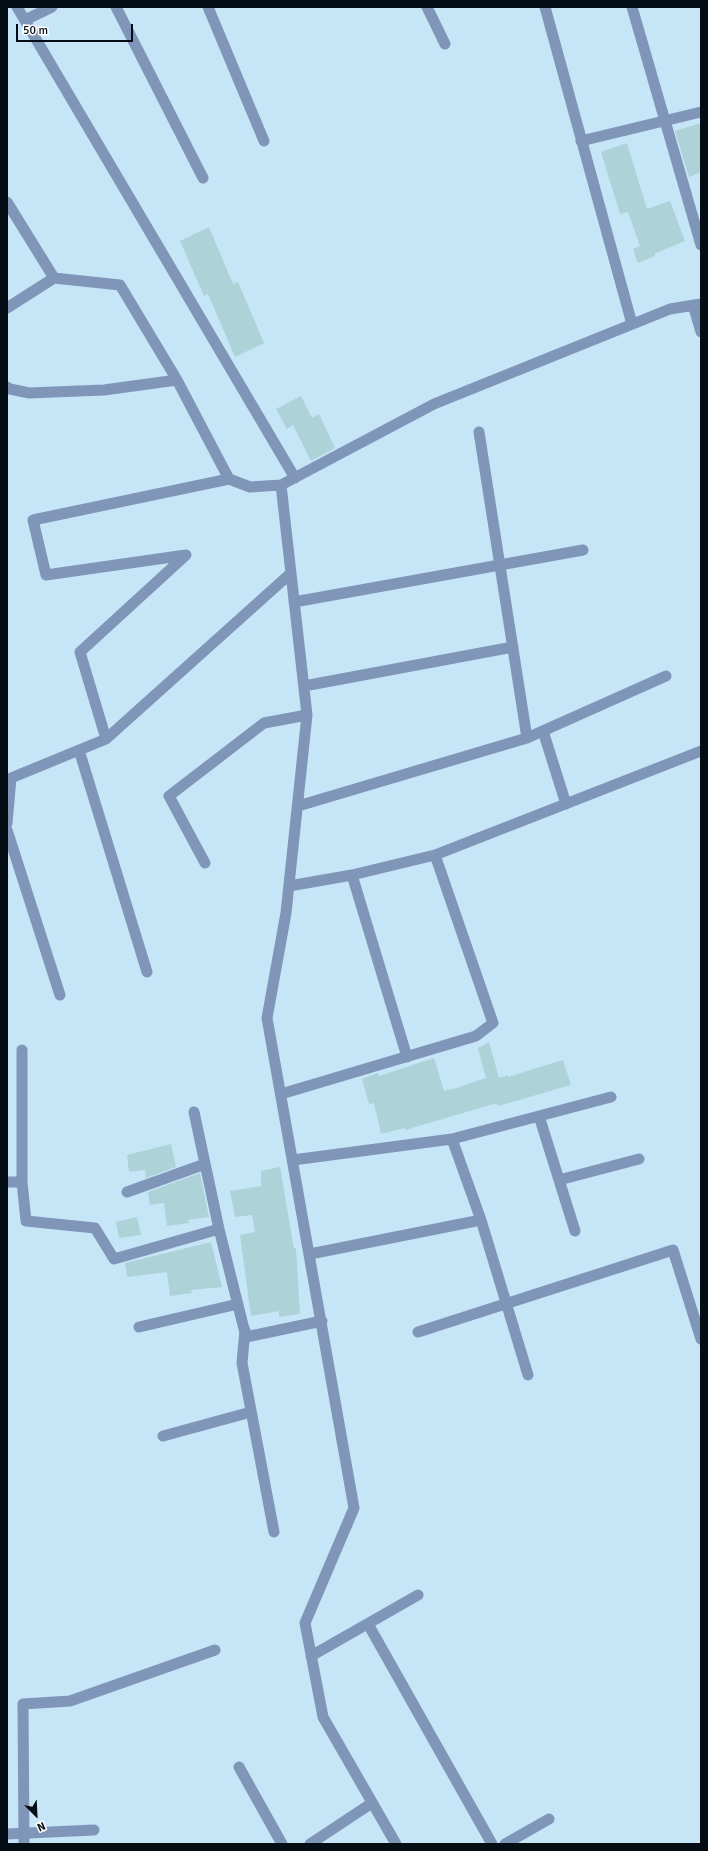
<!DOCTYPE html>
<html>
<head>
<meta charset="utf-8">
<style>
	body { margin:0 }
	#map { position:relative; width:708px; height:1851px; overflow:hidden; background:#c6e5f7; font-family:Signika,sans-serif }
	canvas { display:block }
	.frame { position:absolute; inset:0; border:8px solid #040d13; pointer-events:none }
	.north { position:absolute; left:16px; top:1795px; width:40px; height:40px; -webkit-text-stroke:3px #fff; paint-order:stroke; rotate:156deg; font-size:11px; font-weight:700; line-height:16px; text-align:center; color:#040d13 }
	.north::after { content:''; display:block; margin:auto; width:14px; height:18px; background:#040d13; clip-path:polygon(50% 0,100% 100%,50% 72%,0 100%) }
	.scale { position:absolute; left:16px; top:24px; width:117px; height:18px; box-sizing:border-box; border:2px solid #040d13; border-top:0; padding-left:5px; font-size:12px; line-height:14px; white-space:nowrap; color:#040d13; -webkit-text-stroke:3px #fff; paint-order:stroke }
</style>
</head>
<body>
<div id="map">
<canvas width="708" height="1851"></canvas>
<div class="frame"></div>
<div class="north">N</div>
<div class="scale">50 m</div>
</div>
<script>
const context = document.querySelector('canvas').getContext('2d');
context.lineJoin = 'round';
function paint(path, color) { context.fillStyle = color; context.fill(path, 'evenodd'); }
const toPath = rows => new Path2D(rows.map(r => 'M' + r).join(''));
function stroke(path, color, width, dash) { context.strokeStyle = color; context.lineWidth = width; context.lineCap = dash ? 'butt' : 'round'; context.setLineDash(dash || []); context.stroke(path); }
paint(toPath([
	[701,123,701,172,689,177,675,131],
	[627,143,647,209,670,201,685,241,654,254,655,256,638,263,633,249,640,246,628,212,620,214,601,152],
	[209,227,233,284,238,282,264,343,235,357,208,294,204,296,180,241],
	[301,396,312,418,319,414,335,448,311,461,293,425,287,429,276,409],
	[489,1042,499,1078,508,1075,508,1077,563,1060,571,1085,498,1106,497,1103,405,1130,405,1128,381,1134,374,1103,369,1104,362,1079,378,1073,379,1076,434,1058,444,1091,456,1088,486,1078,478,1048],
	[171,1144,176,1167,146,1178,145,1170,129,1172,127,1155],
	[280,1167,294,1249,296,1248,300,1314,279,1317,279,1311,251,1316,240,1235,255,1232,252,1215,235,1217,230,1191,261,1186,261,1171],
	[200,1173,209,1217,188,1220,189,1223,167,1226,164,1203,150,1205,148,1192],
	[137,1217,141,1235,119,1238,116,1222],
	[211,1242,222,1287,191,1290,192,1293,170,1296,167,1272,127,1277,125,1263]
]), '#add3d8');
stroke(toPath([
	[17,7,295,478],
	[116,7,203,178],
	[208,7,264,141],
	[427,7,445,44],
	[545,7,632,324],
	[632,7,701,245],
	[25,20,52,7],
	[581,141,701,112],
	[7,202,54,278,120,285,177,380],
	[693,305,701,332],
	[7,308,54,278],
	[7,387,10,389,29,393,104,390,177,380,229,479,250,487,281,485],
	[479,432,527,738],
	[294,602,583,550],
	[304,686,513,647],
	[543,731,566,804],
	[106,739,80,652,186,555,46,575,33,520,229,479],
	[79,750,147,972],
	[298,806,527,738,666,676],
	[7,823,11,778,106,739,291,573],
	[7,830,60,995],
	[205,863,169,796,264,723,307,715],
	[352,875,407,1057],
	[289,886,352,875,435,855,701,751],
	[22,1050,22,1182],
	[281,1094,476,1036,493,1023,435,855],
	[194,1112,219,1229,246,1337,322,1321],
	[539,1116,575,1231],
	[452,1139,481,1220,528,1375],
	[293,1160,452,1139,611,1097],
	[559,1180,639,1159],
	[7,1182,22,1182,26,1221,95,1228,114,1259,219,1229],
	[127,1192,205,1164],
	[310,1254,481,1220],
	[139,1327,238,1304],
	[245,1330,242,1363,274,1532],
	[418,1332,673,1250,701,1339],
	[163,1436,251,1412],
	[368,1624,492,1844],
	[311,1656,418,1595],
	[239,1767,282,1844],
	[7,1834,94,1830],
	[24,1844,23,1704,70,1701,215,1650],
	[310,1844,372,1803],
	[396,1844,323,1717,305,1623,354,1508,267,1018,286,913,307,715,281,485,434,404,670,309,701,304],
	[505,1844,549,1819]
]), '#8096b9', 11);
</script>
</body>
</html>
